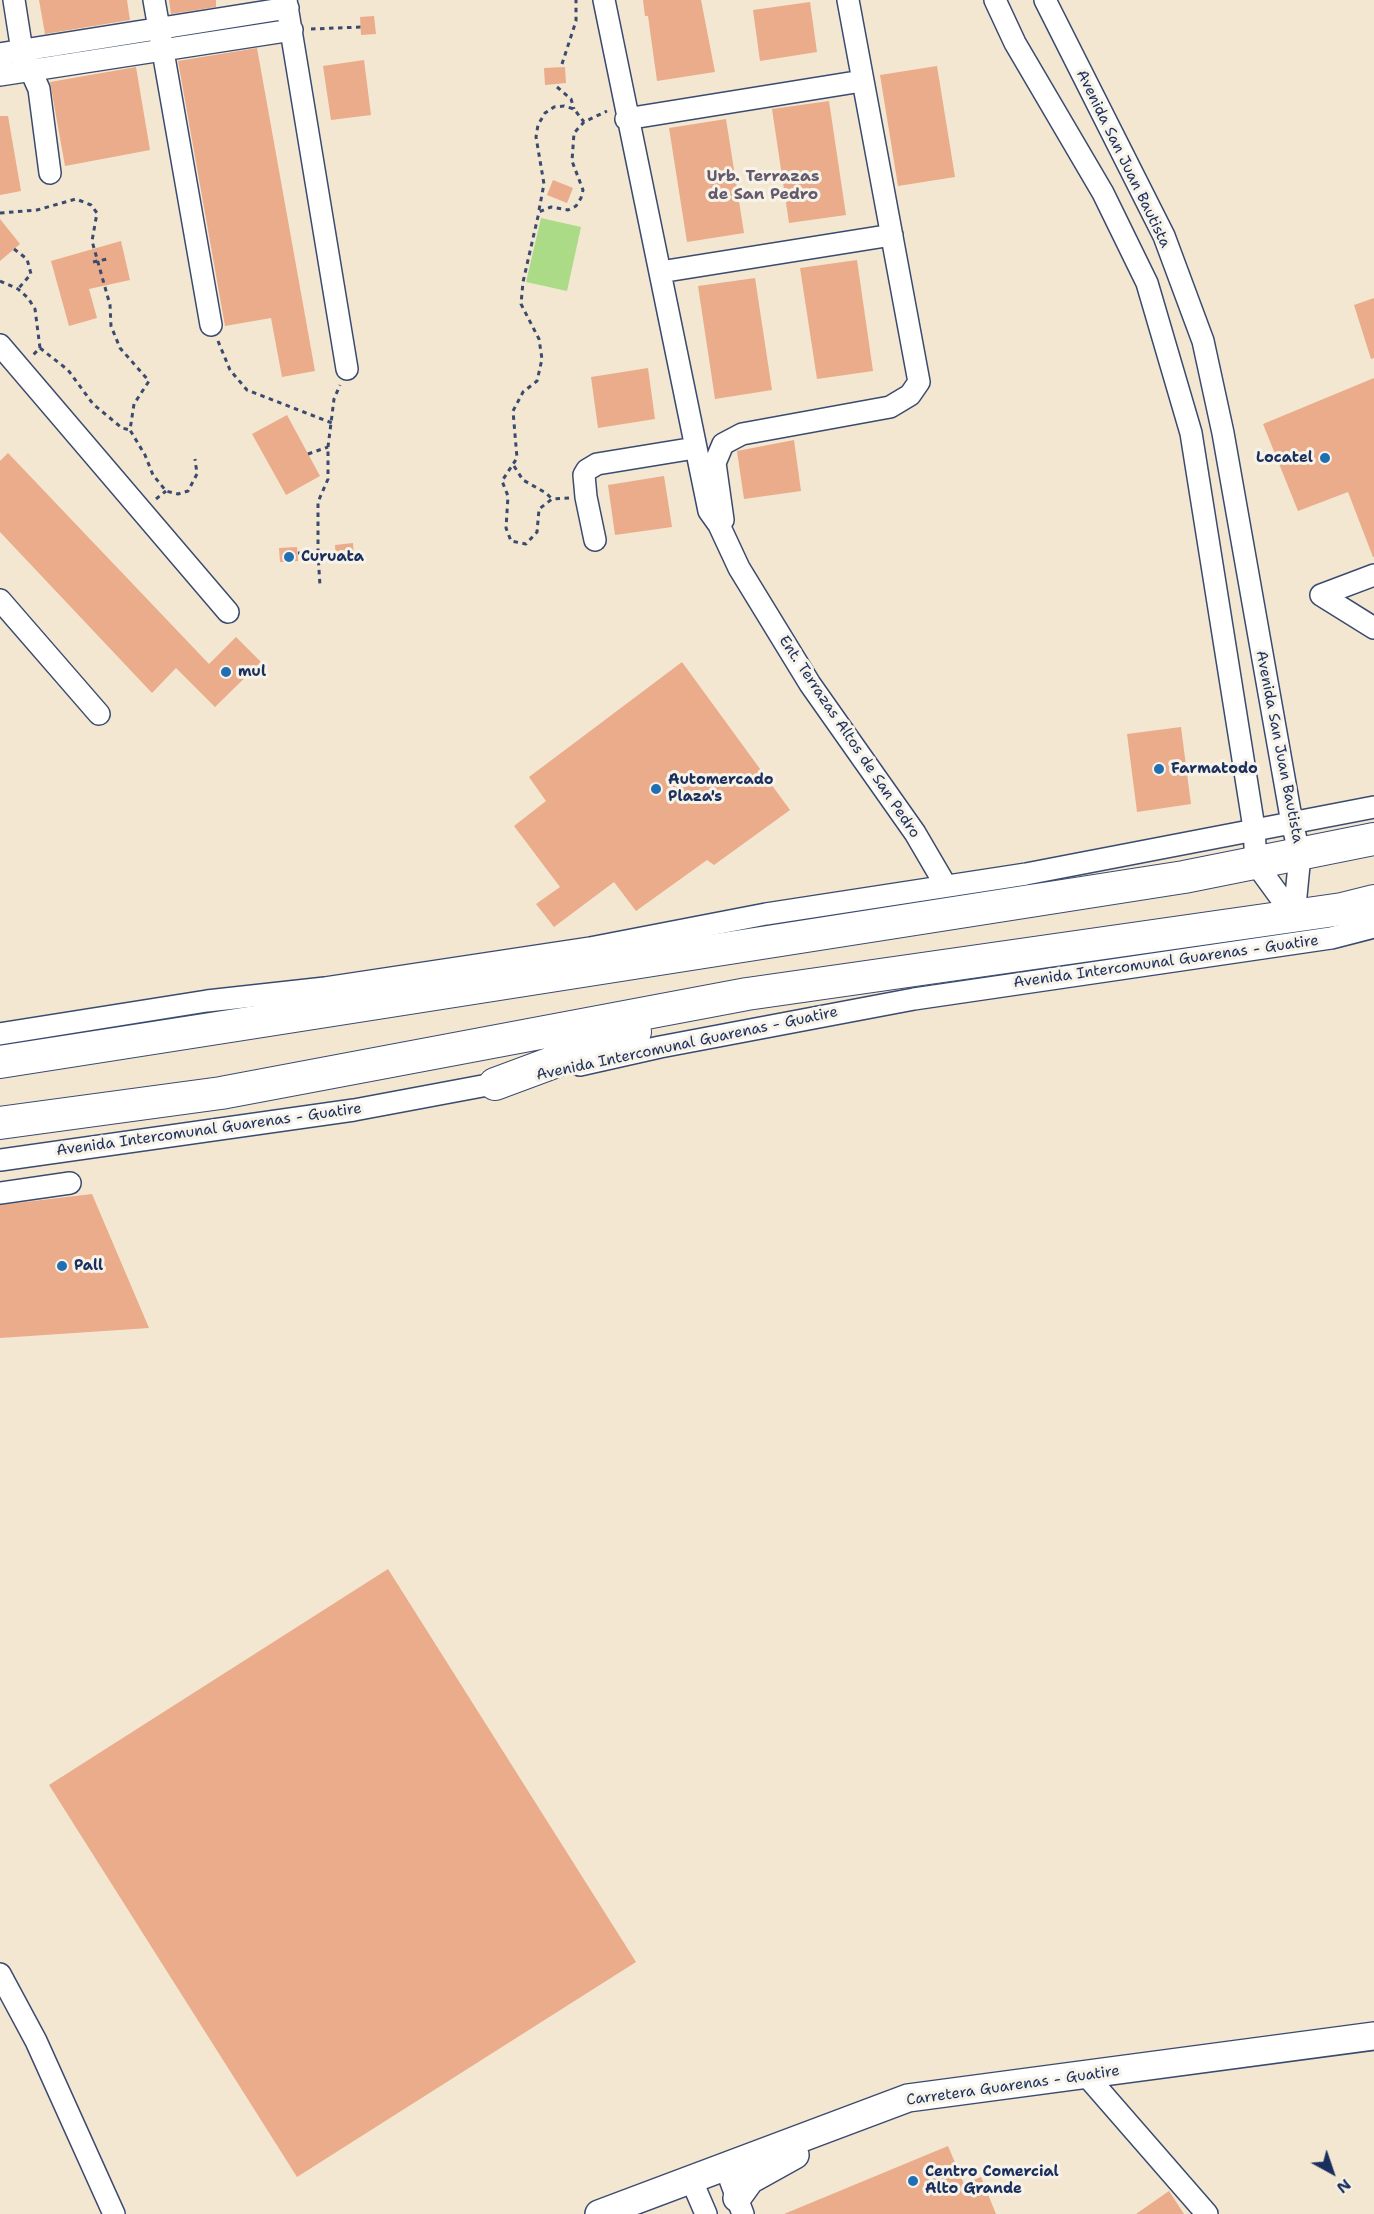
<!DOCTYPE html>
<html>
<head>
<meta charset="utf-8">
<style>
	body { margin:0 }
	#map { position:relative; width:1374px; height:2214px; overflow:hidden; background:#f3e7d1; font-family:"Shantell Sans",sans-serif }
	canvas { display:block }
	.north { position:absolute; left:1302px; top:2142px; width:60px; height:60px; -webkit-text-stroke:4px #f7f3e8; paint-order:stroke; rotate:140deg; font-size:16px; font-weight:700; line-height:24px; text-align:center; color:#1b2f5e }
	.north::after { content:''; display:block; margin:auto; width:21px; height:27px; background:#1b2f5e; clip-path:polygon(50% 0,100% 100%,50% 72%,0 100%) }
</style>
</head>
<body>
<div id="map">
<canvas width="1374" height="2214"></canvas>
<div class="north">N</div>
</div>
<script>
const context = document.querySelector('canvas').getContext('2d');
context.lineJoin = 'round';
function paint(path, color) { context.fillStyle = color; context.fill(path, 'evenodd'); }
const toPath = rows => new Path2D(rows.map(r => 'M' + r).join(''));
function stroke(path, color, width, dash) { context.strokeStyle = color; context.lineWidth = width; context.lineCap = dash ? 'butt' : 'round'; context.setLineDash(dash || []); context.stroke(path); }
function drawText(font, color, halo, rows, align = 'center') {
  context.font = font + ' "Shantell Sans",sans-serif'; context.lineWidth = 6; context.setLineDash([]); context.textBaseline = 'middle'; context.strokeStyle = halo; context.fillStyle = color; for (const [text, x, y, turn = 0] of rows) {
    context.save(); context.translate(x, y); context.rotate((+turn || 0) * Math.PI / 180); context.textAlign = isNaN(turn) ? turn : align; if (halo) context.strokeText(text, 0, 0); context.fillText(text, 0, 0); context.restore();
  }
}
paint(toPath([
	[541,218,581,227,567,291,526,282]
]), '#acdb88');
paint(toPath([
	[39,0,127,0,130,20,45,34],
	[169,0,216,0,216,7,171,14],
	[643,0,701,0,715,72,657,81,648,16,645,16],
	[810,2,817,52,760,61,753,10],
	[374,16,376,34,361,35,360,17],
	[257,48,315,371,282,377,271,318,225,326,178,61],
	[364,60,371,115,331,120,323,66],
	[937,66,955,177,898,186,880,75],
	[136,67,150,150,65,166,50,82],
	[565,67,566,83,545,85,544,68],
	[829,101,846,215,789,223,772,109],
	[0,116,8,116,21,191,0,195],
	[726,119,744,233,687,242,669,128],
	[553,180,573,188,567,203,547,195],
	[0,219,20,244,0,261],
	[121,241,130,280,89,289,97,318,69,326,51,261],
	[857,260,873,371,817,379,800,268],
	[755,278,772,390,715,399,698,286],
	[1374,298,1374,358,1371,359,1354,305],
	[648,368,655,419,598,428,591,377],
	[1374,378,1374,557,1373,557,1348,492,1298,511,1263,424],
	[287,415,320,476,286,495,252,434],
	[794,440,801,491,744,499,737,451],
	[8,453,209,664,236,637,261,662,215,707,176,668,152,693,0,532,0,461],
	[664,476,672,527,615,535,608,485],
	[353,543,354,557,336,559,335,545],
	[297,547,298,561,280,562,279,548],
	[682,662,790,810,714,865,707,860,636,911,614,882,554,927,536,904,560,887,514,826,546,801,529,777],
	[1181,727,1191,804,1137,812,1127,734],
	[92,1194,149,1328,0,1338,0,1205],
	[388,1569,636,1962,297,2177,49,1785],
	[948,2146,964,2184,981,2177,996,2214,784,2214],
	[1169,2191,1184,2214,1136,2214]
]), '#eaac8a');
const minor = toPath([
	[14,0,22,51,39,89,50,173],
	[154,0,211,325],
	[286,0,347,369],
	[604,0,709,511,719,525,739,568,810,684,915,833,946,886],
	[995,0,1015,43,1103,193,1147,283,1191,433,1254,828,1256,864,1294,916],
	[1045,0,1164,236,1203,341,1223,433,1292,823,1300,855,1294,916],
	[0,54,288,8],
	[0,75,292,30],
	[626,119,862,81],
	[660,272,892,235],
	[0,345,228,612],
	[723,520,715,463,723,444,742,434,890,407,910,395,919,382,848,0],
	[595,540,586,497,584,475,587,470,597,464,695,448],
	[1321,595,1374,628],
	[1321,595,1374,575],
	[0,600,99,714],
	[0,1034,207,1001,325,988,590,948,766,914,1026,874,1374,807],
	[580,1065,660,1047,914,999,1331,938,1374,927],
	[0,1160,354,1110,509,1081],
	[0,1193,70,1183],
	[0,1974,36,2041,114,2214],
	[1086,2075,1207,2214],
	[725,2166,743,2214],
	[691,2179,706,2214]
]);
const major = toPath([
	[737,2198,750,2180,795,2155],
	[599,2214,908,2098,1374,2036]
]);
const highway = toPath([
	[0,1062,1184,877,1374,839],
	[495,1084,635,1032],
	[0,1123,221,1093,747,994,1342,909,1374,901]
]);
stroke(minor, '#3b4b6f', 24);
stroke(major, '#3b4b6f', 30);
stroke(highway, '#3b4b6f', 34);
stroke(toPath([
	[311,29,361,27],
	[562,64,576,21,576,0],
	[557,87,571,99,574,109],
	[539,210,544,184,536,137,538,125,545,113,554,107,564,106,574,109,584,122],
	[0,213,37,210,76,199,91,205,97,213,92,241,110,305,111,326,120,348,149,381,134,404,130,430,145,455,153,475,166,491,178,494,188,491,197,474,195,459],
	[14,249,27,259,31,274,18,289],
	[93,262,107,259],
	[0,281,18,289,28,298,35,309,40,348,32,356],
	[218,341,230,370,247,390,332,423],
	[40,348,68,370,93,404,122,428,130,430],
	[308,454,328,447],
	[514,466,523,480,546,493,552,499],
	[569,498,552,499,539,509,537,532,526,544,511,541,506,528,508,496,502,481,517,458,513,411,523,392,537,381,542,359,539,339,521,304,523,282,539,212,551,207,568,210,576,206,581,198,583,190,572,161,574,133,584,122,607,111],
	[156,499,166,491],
	[298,553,318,554,320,586],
	[335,553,318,554,318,502,328,479,328,447,334,399,340,385]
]), '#3b4b6f', 3, [4.5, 4.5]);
stroke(minor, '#fff', 21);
stroke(major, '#fff', 27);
stroke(highway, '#fff', 32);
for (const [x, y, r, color] of [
	[1325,458,6,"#1f6fb2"],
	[289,557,6,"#1f6fb2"],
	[226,672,6,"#1f6fb2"],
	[1159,769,6,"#1f6fb2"],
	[656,789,6,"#1f6fb2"],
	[62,1266,6,"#1f6fb2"],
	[913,2181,6,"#1f6fb2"]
]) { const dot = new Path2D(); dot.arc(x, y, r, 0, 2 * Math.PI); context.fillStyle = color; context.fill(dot); stroke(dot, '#f7f3e8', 2); }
drawText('15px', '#1b2f5e', '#f7f3e8', [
	["Avenida San Juan Bautista",1123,159,64],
	["Ent. Terrazas Altos de San Pedro",849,737,56],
	["Avenida San Juan Bautista",1279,747,79],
	["Avenida Intercomunal Guarenas - Guatire",1166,962,-8],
	["Avenida Intercomunal Guarenas - Guatire",687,1044,-12],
	["Avenida Intercomunal Guarenas - Guatire",209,1130,-8],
	["Carretera Guarenas - Guatire",1013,2086,-8]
]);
drawText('bold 15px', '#1b2f5e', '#f7f3e8', [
	["Locatel",1313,458,"right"],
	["Curuata",301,557],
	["mul",238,672],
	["Farmatodo",1171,769],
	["Automercado",668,780],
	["Plaza's",668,797],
	["Pall",74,1266],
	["Centro Comercial",925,2172],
	["Alto Grande",925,2189]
], 'left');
drawText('bold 16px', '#635b6d', '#f7f3e8', [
	["Urb. Terrazas",763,177],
	["de San Pedro",763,195]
]);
</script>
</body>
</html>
